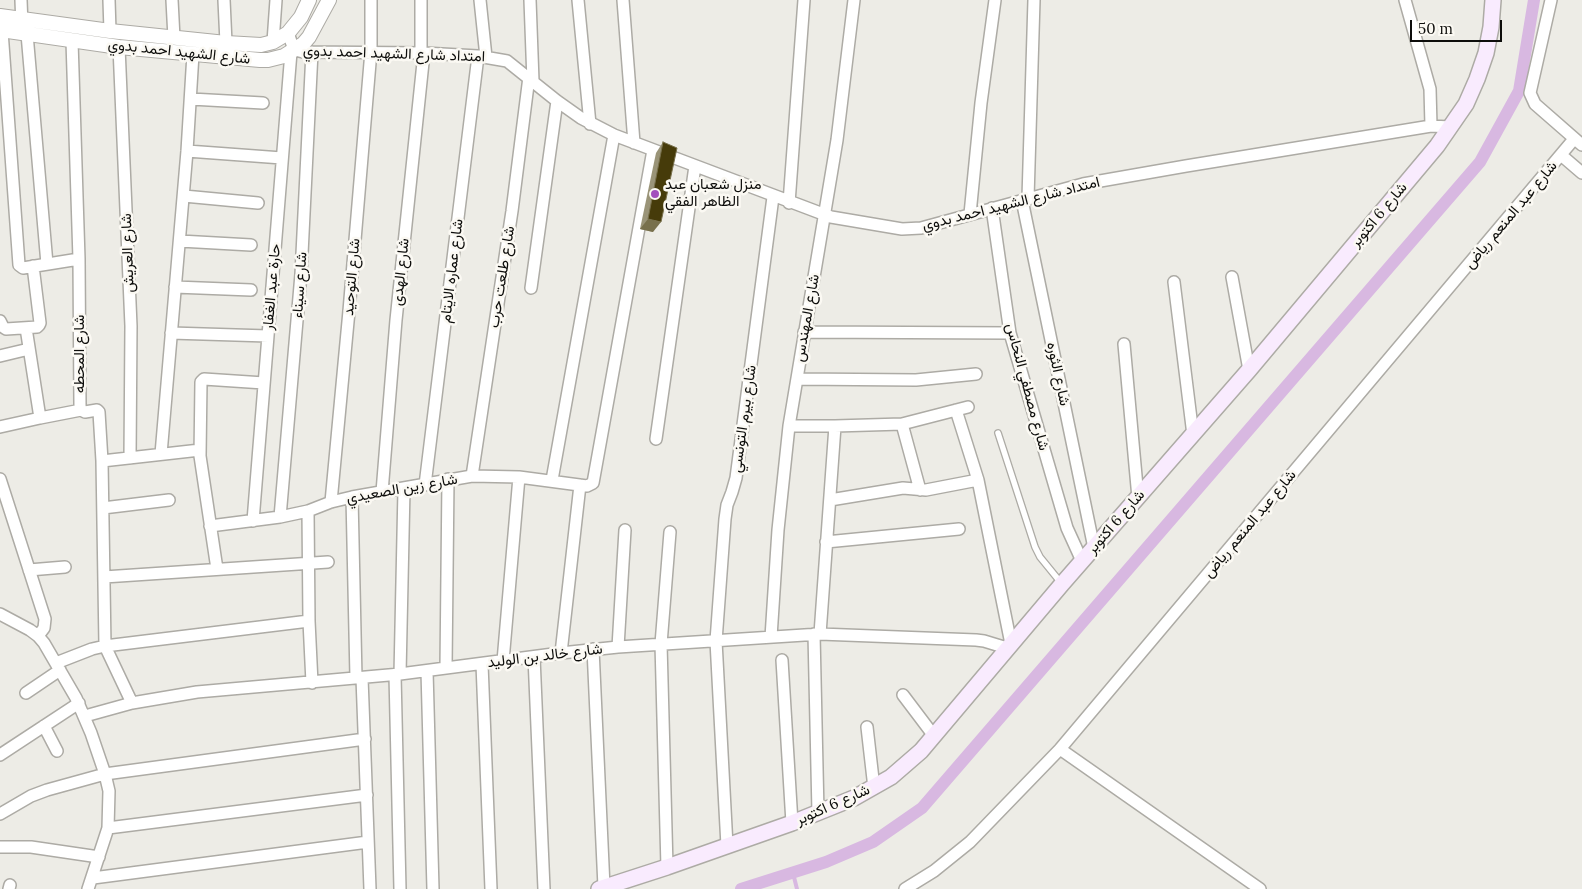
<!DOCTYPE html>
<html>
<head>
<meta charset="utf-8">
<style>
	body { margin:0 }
	#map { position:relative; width:1582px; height:889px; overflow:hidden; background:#edece6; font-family:Lora,serif }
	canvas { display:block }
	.scale { position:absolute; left:1410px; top:20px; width:92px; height:22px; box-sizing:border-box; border:2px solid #0d0d0b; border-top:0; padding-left:6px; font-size:15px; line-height:18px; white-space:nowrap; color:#0d0d0b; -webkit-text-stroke:4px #fbf9f3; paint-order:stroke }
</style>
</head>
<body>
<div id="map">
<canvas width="1582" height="889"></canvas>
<div class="scale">50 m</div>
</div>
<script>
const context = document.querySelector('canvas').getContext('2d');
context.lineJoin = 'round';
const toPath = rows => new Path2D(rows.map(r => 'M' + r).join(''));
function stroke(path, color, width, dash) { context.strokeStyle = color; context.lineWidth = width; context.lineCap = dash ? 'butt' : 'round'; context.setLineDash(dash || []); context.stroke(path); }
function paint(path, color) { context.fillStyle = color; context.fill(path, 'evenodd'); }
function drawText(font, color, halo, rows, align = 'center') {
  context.font = font + ' Lora,Vazirmatn,serif'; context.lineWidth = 5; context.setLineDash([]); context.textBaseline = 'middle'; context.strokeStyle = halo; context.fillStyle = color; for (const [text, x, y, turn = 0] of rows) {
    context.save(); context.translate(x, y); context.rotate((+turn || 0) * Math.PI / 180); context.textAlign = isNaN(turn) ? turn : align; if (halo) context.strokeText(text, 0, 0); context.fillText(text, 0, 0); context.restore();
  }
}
stroke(toPath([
	[793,873,797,889]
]), '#d8b8e1', 4);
stroke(toPath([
	[741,889,826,862,873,842,922,808,1480,162,1519,91,1534,0]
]), '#d8b8e1', 12);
const service = toPath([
	[998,433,1035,547,1040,557,1062,584]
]);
const minor = toPath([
	[21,0,22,26],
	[109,0,110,31],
	[172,0,174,38],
	[224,0,226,43],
	[480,0,486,57],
	[530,0,533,81],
	[578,0,590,124],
	[623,0,634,143],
	[1405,0,1430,89,1431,126],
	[1551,0,1530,93,1535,104,1582,145],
	[2,31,19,265,23,268,79,259],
	[288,33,293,47,295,50,303,52,424,53,478,56,507,61,557,101,581,118,614,135,831,217,902,229,921,228,1083,184,1186,166,1431,126,1450,127],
	[27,34,47,264],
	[72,41,79,259,80,406,81,410],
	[273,42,276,0],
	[119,47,131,326,130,458],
	[421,53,421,0],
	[191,99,263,103],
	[187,151,282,158],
	[1561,155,1582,173],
	[184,196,258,203],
	[1028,198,1034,0],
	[1022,200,1094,548],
	[789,203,804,0],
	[992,208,1010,333,1067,528,1082,561],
	[970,214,981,103,995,0],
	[180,241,251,245],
	[1232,277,1249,370],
	[1174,282,1193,435],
	[175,287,251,290],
	[531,288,557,101],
	[0,321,3,327,6,329,37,327,39,325,40,323,33,266],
	[26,328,40,418],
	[804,332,1010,333],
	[171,333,268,336],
	[1124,344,1138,498],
	[0,356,29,349],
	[797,379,916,380,976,374],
	[956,410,978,480,1011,644],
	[902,424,920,490],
	[789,426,835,426,902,424,968,407],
	[0,427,40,418,81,410,85,412,97,410,99,412,102,461,105,646,132,703],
	[656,439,695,166],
	[161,454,187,151,193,54],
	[102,461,200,450],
	[472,476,512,211,529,77],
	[0,479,45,619,44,628,38,636],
	[552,480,614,135],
	[425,485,478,56],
	[382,492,396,320,424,53],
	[352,497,356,678],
	[830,500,903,488,926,490,978,480],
	[331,502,349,311,371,51,371,0],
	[103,508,169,500],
	[308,511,309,621,312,683],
	[280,517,301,274,312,52],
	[253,521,291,52],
	[210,526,280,517,308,511,331,502,352,497,472,476,519,477,587,486,593,483,653,150],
	[826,542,959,529],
	[217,569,200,456,201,382,204,379,264,383],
	[29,570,65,567],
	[104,577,328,562],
	[0,614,30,630,38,636,44,643,76,698,91,733,105,774,109,791,108,828,88,889],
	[814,634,818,813],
	[820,634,835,426],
	[771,637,778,530,789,426,837,140,854,0],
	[618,647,625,530],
	[593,649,604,887],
	[561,653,580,485],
	[534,657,544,889],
	[782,660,792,823],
	[503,661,519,477],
	[56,663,92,649,105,646,309,621],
	[482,664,491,889],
	[446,668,448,479],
	[427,671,433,889],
	[400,674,404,489],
	[395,675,400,889],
	[362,678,370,889],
	[26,693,60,670],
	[903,695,934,736],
	[85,716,132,703,197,692,400,674,561,653,618,647,820,634,976,640,984,641,1007,648],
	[44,726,57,751],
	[867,727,874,788],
	[1060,749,1260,889],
	[0,755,79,703],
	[0,814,31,796,47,790,105,774,365,739],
	[108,828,367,795],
	[727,846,716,641,725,519,727,505,732,492,736,478,773,197],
	[0,847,31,847,99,857],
	[667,867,661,644,670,532],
	[93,878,368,842],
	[9,889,10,885],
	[905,889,934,871,970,842,1060,749,1574,139]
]);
const tertiary = toPath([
	[0,16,110,31,226,43,261,45,273,42,288,33,301,17,309,0],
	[0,30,119,47,260,60,268,60,284,56,303,44,309,37,329,0]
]);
const secondary = toPath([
	[599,889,667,867,792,823,854,798,891,777,921,751,1062,584,1249,370,1437,146,1466,104,1477,79,1486,53,1491,27,1493,0]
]);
stroke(service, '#adaba5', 8);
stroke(minor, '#adaba5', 14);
stroke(tertiary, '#adaba5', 16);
stroke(secondary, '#adaba5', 18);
stroke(service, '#fff', 5.5);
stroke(minor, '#fff', 11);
stroke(tertiary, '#fff', 14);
stroke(secondary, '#f9ebfe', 15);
paint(toPath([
	[663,142,653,232,640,229,656,153]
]), '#9a9478');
paint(toPath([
	[648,219,661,222,653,232,640,229]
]), '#78704c');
const building = toPath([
	[663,142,677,148,661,222,648,219,663,142]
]);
paint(building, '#463b0a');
stroke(building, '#78704c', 1);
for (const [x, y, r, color] of [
	[655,194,5,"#a34ebc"]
]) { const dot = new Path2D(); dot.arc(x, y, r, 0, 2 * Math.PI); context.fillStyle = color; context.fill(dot); stroke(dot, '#fbf9f3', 2); }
drawText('15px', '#0d0d0b', '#fbf9f3', [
	["شارع الشهيد احمد بدوي",179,52,6],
	["امتداد شارع الشهيد احمد بدوي",394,54,2],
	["امتداد شارع الشهيد احمد بدوي",1011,204,-14],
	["شارع 6 اكتوبر",1379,215,-50],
	["شارع عبد المنعم رياض",1511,215,-50],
	["شارع العريش",128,253,-92],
	["شارع عماره الايتام",452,271,-83],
	["شارع الهدى",401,272,-84],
	["شارع التوحيد",352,277,-85],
	["شارع طلعت حرب",502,277,-81],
	["شارع سيناء",300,285,-86],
	["حارة عبد الغفار",272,287,-85],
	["شارع المهندس",807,318,-80],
	["شارع المحطه",80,354,-90],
	["شارع الثوره",1058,374,78],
	["شارع مصطفي النحاس",1027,387,75],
	["شارع بيرم التونسي",744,419,-82],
	["شارع زين الصعيدي",402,489,-10],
	["شارع 6 اكتوبر",1116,522,-49],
	["شارع عبد المنعم رياض",1250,524,-50],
	["شارع خالد بن الوليد",545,656,-7],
	["شارع 6 اكتوبر",833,805,-24]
]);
drawText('15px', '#0d0d0b', '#fbf9f3', [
	["منزل شعبان عبد",665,185],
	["الظاهر الفقي",665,202]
], 'left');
</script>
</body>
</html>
